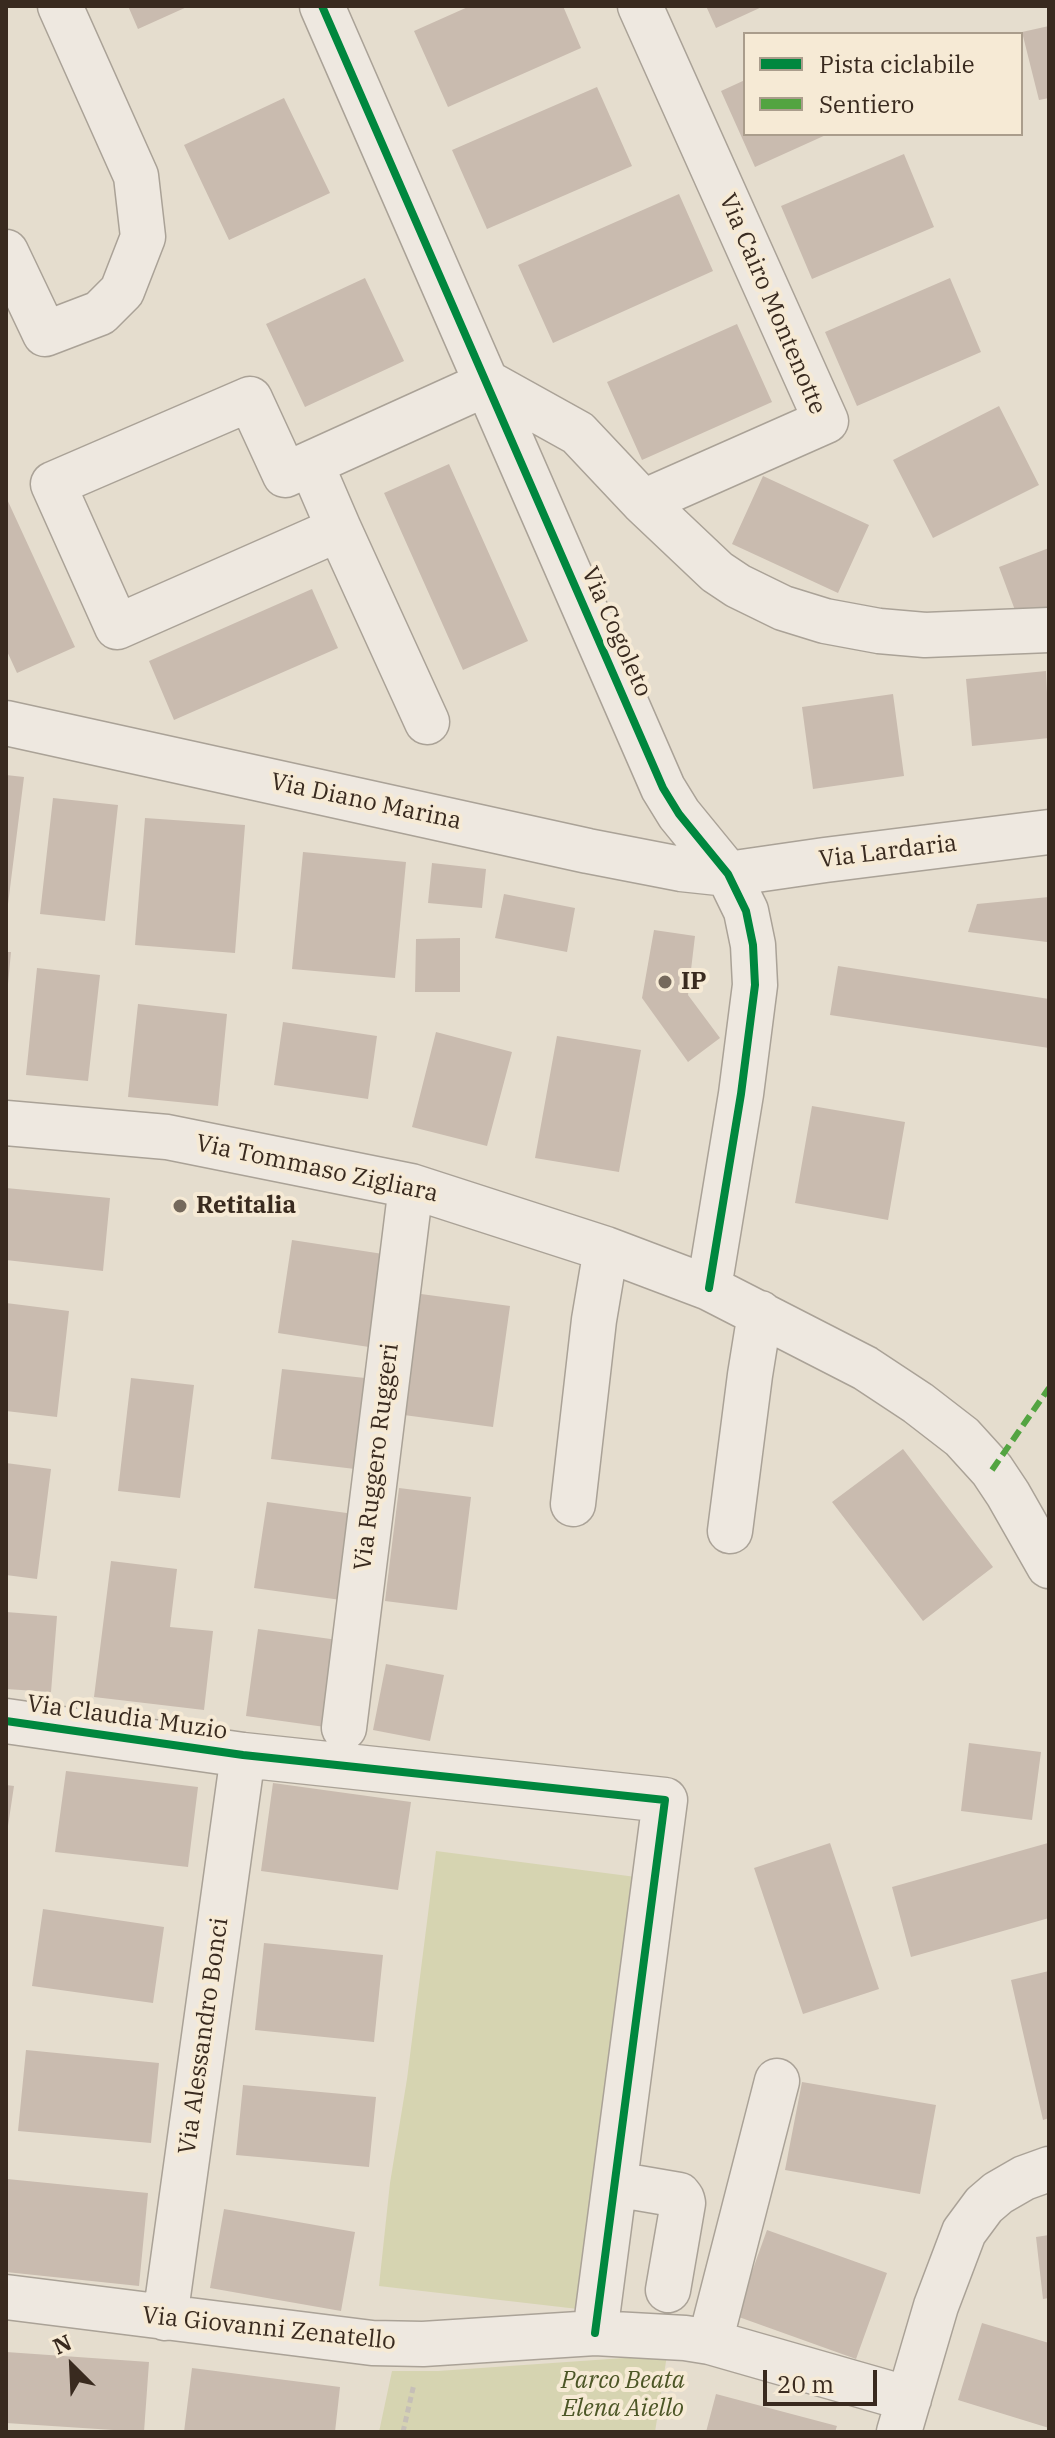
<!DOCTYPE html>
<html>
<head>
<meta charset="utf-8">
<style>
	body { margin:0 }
	#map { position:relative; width:1055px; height:2438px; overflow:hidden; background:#e5ddce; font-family:"IBM Plex Serif",serif }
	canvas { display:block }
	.frame { position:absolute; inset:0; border:8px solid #392a1f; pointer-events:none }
	.legend { position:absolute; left:743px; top:32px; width:280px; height:104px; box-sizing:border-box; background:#f6ead5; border:2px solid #aa9d8c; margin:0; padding:10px 14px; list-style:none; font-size:24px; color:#392a1f }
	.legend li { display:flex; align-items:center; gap:16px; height:40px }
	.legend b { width:40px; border:2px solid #aa9d8c }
	.north { position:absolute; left:32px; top:2326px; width:80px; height:80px; -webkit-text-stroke:6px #f6ead5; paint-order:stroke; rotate:336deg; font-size:22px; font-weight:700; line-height:32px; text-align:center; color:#392a1f }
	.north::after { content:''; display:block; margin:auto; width:28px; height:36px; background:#392a1f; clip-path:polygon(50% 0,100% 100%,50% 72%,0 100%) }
	.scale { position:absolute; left:763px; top:2370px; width:114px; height:36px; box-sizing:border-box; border:4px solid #392a1f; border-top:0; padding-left:10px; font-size:24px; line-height:28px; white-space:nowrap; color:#392a1f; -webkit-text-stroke:6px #f6ead5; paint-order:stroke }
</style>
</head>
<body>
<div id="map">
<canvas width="1055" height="2438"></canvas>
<div class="frame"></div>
<ul class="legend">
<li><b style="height:10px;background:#00873e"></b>Pista ciclabile</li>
<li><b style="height:10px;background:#53a441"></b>Sentiero</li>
</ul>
<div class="north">N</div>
<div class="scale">20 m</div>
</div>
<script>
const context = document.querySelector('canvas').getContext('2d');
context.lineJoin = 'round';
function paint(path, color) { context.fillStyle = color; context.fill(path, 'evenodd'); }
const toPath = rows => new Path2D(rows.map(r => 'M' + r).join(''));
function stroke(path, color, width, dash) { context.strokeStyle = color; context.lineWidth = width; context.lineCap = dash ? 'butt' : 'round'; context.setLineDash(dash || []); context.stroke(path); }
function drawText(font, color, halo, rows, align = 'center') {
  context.font = font + ' "IBM Plex Serif",serif'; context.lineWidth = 8; context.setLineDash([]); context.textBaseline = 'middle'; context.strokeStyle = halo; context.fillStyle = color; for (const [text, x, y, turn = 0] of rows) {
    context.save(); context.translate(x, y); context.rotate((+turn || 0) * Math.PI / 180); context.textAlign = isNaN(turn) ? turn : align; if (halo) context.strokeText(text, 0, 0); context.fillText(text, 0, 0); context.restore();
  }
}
paint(toPath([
	[436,1851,636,1877,578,2309,379,2286,390,2183,407,2079],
	[667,2355,655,2432,379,2432,392,2371,438,2371]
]), '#d6d4b1');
paint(toPath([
	[128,6,189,6,138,29],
	[470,6,563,6,581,48,448,107,414,31],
	[706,6,764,6,716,28],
	[1049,26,1049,98,1039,100,1022,32],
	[745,80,745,134,828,134,755,167,721,91],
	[597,87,632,166,487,229,452,150],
	[284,98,330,193,229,240,184,145],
	[904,154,934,227,812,279,781,206],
	[679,194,713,271,553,343,518,265],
	[365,278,404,361,305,407,266,324],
	[950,278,981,352,857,406,825,332],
	[737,324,772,402,642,460,607,382],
	[999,406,1039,485,933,538,893,460],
	[449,464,528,641,463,670,384,493],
	[763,476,869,525,838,593,732,544],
	[6,497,75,647,17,673,6,649],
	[1049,548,1049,610,1019,621,999,567],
	[312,589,338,648,174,720,149,661],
	[1046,671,1049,738,972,746,966,679],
	[893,694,904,776,813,789,802,707],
	[6,775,24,777,8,904,6,904],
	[53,798,118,805,105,921,40,914],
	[145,818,245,825,235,953,135,945],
	[303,852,406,862,395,978,292,969],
	[432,863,486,869,482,908,428,903],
	[504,894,575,908,567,952,495,938],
	[1049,897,1047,942,968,932,977,904],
	[654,930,695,936,688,995,720,1038,688,1062,642,998],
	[460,938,460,992,415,992,416,939],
	[6,952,11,952,8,984,6,984],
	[838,966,1049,999,1049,1048,830,1015],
	[37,968,100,975,88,1081,26,1075],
	[138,1004,227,1014,218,1106,128,1097],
	[283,1022,377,1036,368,1099,274,1085],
	[436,1032,512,1052,487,1146,412,1127],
	[557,1036,641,1050,619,1172,535,1158],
	[812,1106,905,1122,888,1220,795,1203],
	[6,1188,110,1198,103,1271,6,1260],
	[292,1240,383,1254,369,1347,278,1333],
	[421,1294,510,1306,493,1427,404,1415],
	[6,1303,69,1311,57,1417,6,1411],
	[282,1369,365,1378,355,1469,271,1459],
	[131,1378,194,1385,180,1498,118,1491],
	[903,1449,993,1567,923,1621,832,1502],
	[6,1463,51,1469,37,1579,6,1575],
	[399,1488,471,1497,457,1610,385,1601],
	[267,1502,354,1514,341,1600,254,1588],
	[111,1561,177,1569,170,1627,213,1631,204,1710,94,1697],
	[6,1612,57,1616,51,1692,6,1689],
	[258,1629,338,1640,325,1727,246,1716],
	[386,1664,444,1675,430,1741,373,1730],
	[969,1743,1041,1752,1032,1820,961,1811],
	[66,1771,198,1787,188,1867,55,1852],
	[273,1783,411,1802,398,1890,261,1871],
	[6,1785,14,1786,8,1826,6,1826],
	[830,1843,879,1989,803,2014,754,1868],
	[1048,1843,1049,1918,911,1957,892,1887],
	[43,1909,164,1927,153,2003,32,1986],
	[264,1943,383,1955,374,2042,255,2030],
	[1049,1971,1049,2118,1043,2120,1011,1980],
	[26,2050,159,2063,151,2143,18,2131],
	[802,2082,936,2105,920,2194,785,2170],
	[243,2085,376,2097,369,2167,236,2155],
	[7,2179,148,2193,139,2286,6,2272],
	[224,2209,355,2232,341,2311,210,2288],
	[767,2230,887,2273,856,2359,736,2316],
	[1049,2235,1049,2298,1043,2299,1036,2237],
	[982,2323,1049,2343,1049,2428,958,2400],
	[6,2352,149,2362,144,2432,6,2423],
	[192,2368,340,2387,335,2432,184,2432],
	[716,2394,837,2426,835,2432,706,2432]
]), '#c9bbaf');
const minor = toPath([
	[322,6,663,788,679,814,728,874,746,911,753,945,755,985,741,1094,709,1288],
	[640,6,826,421,643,502],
	[6,252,45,334,100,313,122,291,143,237,136,176,60,6],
	[311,464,339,529,117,627,53,484,250,399,285,475,488,383,578,433,643,502,717,572,738,586,783,608,825,621,879,631,925,635,1049,630],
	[339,529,427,722],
	[6,723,588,851,681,869,728,874,825,860,1049,832],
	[6,1123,167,1137,411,1186,606,1249,709,1288,865,1368,918,1403,962,1437,992,1470,1008,1494,1049,1566],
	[573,1504,594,1320,606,1249],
	[730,1531,750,1375,760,1313],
	[6,1721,243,1755,665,1800,595,2333],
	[344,1728,411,1186],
	[615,2184,679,2195,682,2199,683,2203,668,2290],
	[6,2297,372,2343,423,2344,595,2333,685,2338,710,2342,909,2399],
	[165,2318,243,1755],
	[710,2342,777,2081],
	[899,2432,936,2306,964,2232,984,2205,998,2193,1024,2178,1049,2169]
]);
stroke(minor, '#aaa297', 47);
stroke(toPath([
	[403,2432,414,2384]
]), '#c6bfb7', 5, [6, 4]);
stroke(minor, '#eee8e0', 44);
stroke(toPath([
	[992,1470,1049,1388]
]), '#53a441', 6, [12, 6]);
stroke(toPath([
	[322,6,663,788,679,814,728,874,746,911,753,945,755,985,741,1094,709,1288],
	[6,1721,243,1755,665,1800,595,2333]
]), '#00873e', 8);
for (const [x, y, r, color] of [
	[665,982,8,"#75695c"],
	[180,1206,8,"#75695c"]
]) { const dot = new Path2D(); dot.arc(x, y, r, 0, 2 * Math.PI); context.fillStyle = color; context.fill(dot); stroke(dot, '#f6ead5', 3); }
drawText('24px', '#392a1f', '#f6ead5', [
	["Via Cairo Montenotte",772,304,67],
	["Via Cogoleto",616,632,66],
	["Via Diano Marina",366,802,12],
	["Via Lardaria",888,852,-7],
	["Via Tommaso Zigliara",317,1169,12],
	["Via Ruggero Ruggeri",377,1457,-83],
	["Via Claudia Muzio",127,1718,8],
	["Via Alessandro Bonci",204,2036,-82],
	["Via Giovanni Zenatello",269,2329,6]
]);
drawText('bold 24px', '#392a1f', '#f6ead5', [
	["IP",681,982],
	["Retitalia",196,1206]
], 'left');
drawText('italic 24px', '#4c5626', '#f6ead5', [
	["Parco Beata",623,2381],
	["Elena Aiello",623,2409]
]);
</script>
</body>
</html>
